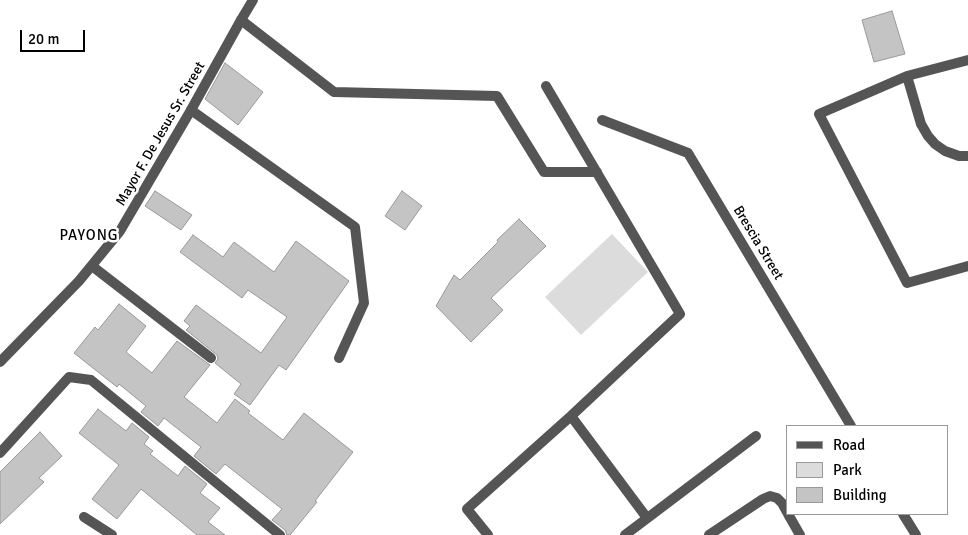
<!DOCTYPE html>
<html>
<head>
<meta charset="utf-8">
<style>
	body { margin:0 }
	#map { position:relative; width:968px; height:535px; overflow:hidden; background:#fff; font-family:Signika,sans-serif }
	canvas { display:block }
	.legend { position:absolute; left:786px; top:425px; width:162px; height:90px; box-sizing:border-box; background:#fff; border:1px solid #999; margin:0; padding:6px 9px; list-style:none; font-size:15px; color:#000 }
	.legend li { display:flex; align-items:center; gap:10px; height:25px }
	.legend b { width:25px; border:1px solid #999 }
	.scale { position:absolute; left:20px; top:30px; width:65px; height:22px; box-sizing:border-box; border:2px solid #000; border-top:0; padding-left:6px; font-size:15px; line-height:18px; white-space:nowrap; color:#000; -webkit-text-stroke:4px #fff; paint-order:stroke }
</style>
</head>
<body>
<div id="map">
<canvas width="968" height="535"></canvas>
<ul class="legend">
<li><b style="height:6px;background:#555"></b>Road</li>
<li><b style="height:14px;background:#dcdcdc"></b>Park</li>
<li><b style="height:14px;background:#c4c4c4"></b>Building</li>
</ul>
<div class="scale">20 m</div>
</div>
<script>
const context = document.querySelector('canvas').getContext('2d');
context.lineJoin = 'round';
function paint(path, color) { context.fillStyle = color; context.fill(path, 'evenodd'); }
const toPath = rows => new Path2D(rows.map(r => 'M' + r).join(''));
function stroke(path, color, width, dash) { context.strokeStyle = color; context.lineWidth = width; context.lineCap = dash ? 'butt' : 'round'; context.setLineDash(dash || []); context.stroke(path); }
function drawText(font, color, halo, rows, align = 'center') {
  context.font = font + ' Signika,sans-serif'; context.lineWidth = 5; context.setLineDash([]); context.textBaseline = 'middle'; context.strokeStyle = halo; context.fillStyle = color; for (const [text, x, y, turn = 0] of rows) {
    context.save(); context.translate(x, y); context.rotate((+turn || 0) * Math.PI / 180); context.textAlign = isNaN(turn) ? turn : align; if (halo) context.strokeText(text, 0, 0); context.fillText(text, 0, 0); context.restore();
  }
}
paint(toPath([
	[612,234,648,272,581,335,545,297]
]), '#dcdcdc');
const building = toPath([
	[892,11,905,54,874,62,862,20,892,11],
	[225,63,263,92,238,125,205,99,225,63],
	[155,191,192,215,181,230,145,206,155,191],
	[402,191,422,206,405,230,385,216,402,191],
	[519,219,546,246,491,298,503,310,471,342,436,306,454,275,460,280,498,242,497,240,519,219],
	[193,235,223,257,234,242,274,272,296,241,349,281,286,370,279,365,250,405,234,394,241,384,215,363,218,359,217,355,186,330,190,326,184,321,196,305,261,353,287,317,248,290,242,298,180,252,193,235],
	[119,304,146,326,126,352,152,373,177,341,210,365,184,397,217,423,235,399,250,411,248,413,283,440,304,413,353,452,315,501,317,502,290,535,287,535,285,530,272,520,282,509,225,464,216,474,194,456,201,447,164,418,158,426,141,412,146,406,119,384,117,387,74,353,95,327,98,330,119,304],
	[98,409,126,431,132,423,149,437,144,444,153,451,150,454,178,476,185,466,207,484,200,493,220,508,208,522,225,535,197,535,141,489,117,519,92,499,119,465,79,433,98,409],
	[40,432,62,456,39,478,44,482,0,524,0,472,40,432]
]);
paint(building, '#c4c4c4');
stroke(building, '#999', 1);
stroke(toPath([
	[241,20,334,92,497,96,544,172,597,172],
	[968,60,907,76,819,114,907,283,968,266],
	[907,76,921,124,928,136,935,144,945,151,959,156,968,156],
	[191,110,355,227,364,303,339,358],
	[602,120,688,153,851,426],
	[92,266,211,358],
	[571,416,647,518],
	[0,453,69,377,91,380,280,535],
	[788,514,800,535],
	[903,514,916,535],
	[84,517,112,535],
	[488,535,467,509,571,416,680,314,546,86],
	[625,535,756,436],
	[709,535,763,499,770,496,777,498,782,503,787,512]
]), '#555', 10);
stroke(toPath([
	[0,362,79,281,120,231,191,110,241,20,253,0]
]), '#555', 10);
drawText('14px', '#000', '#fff', [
	["Mayor F. De Jesus Sr. Street",161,134,-60],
	["Brescia Street",758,243,59]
]);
context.letterSpacing = '1px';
drawText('15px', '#000', '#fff', [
	["PAYONG",89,236]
]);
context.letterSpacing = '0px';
</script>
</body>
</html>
